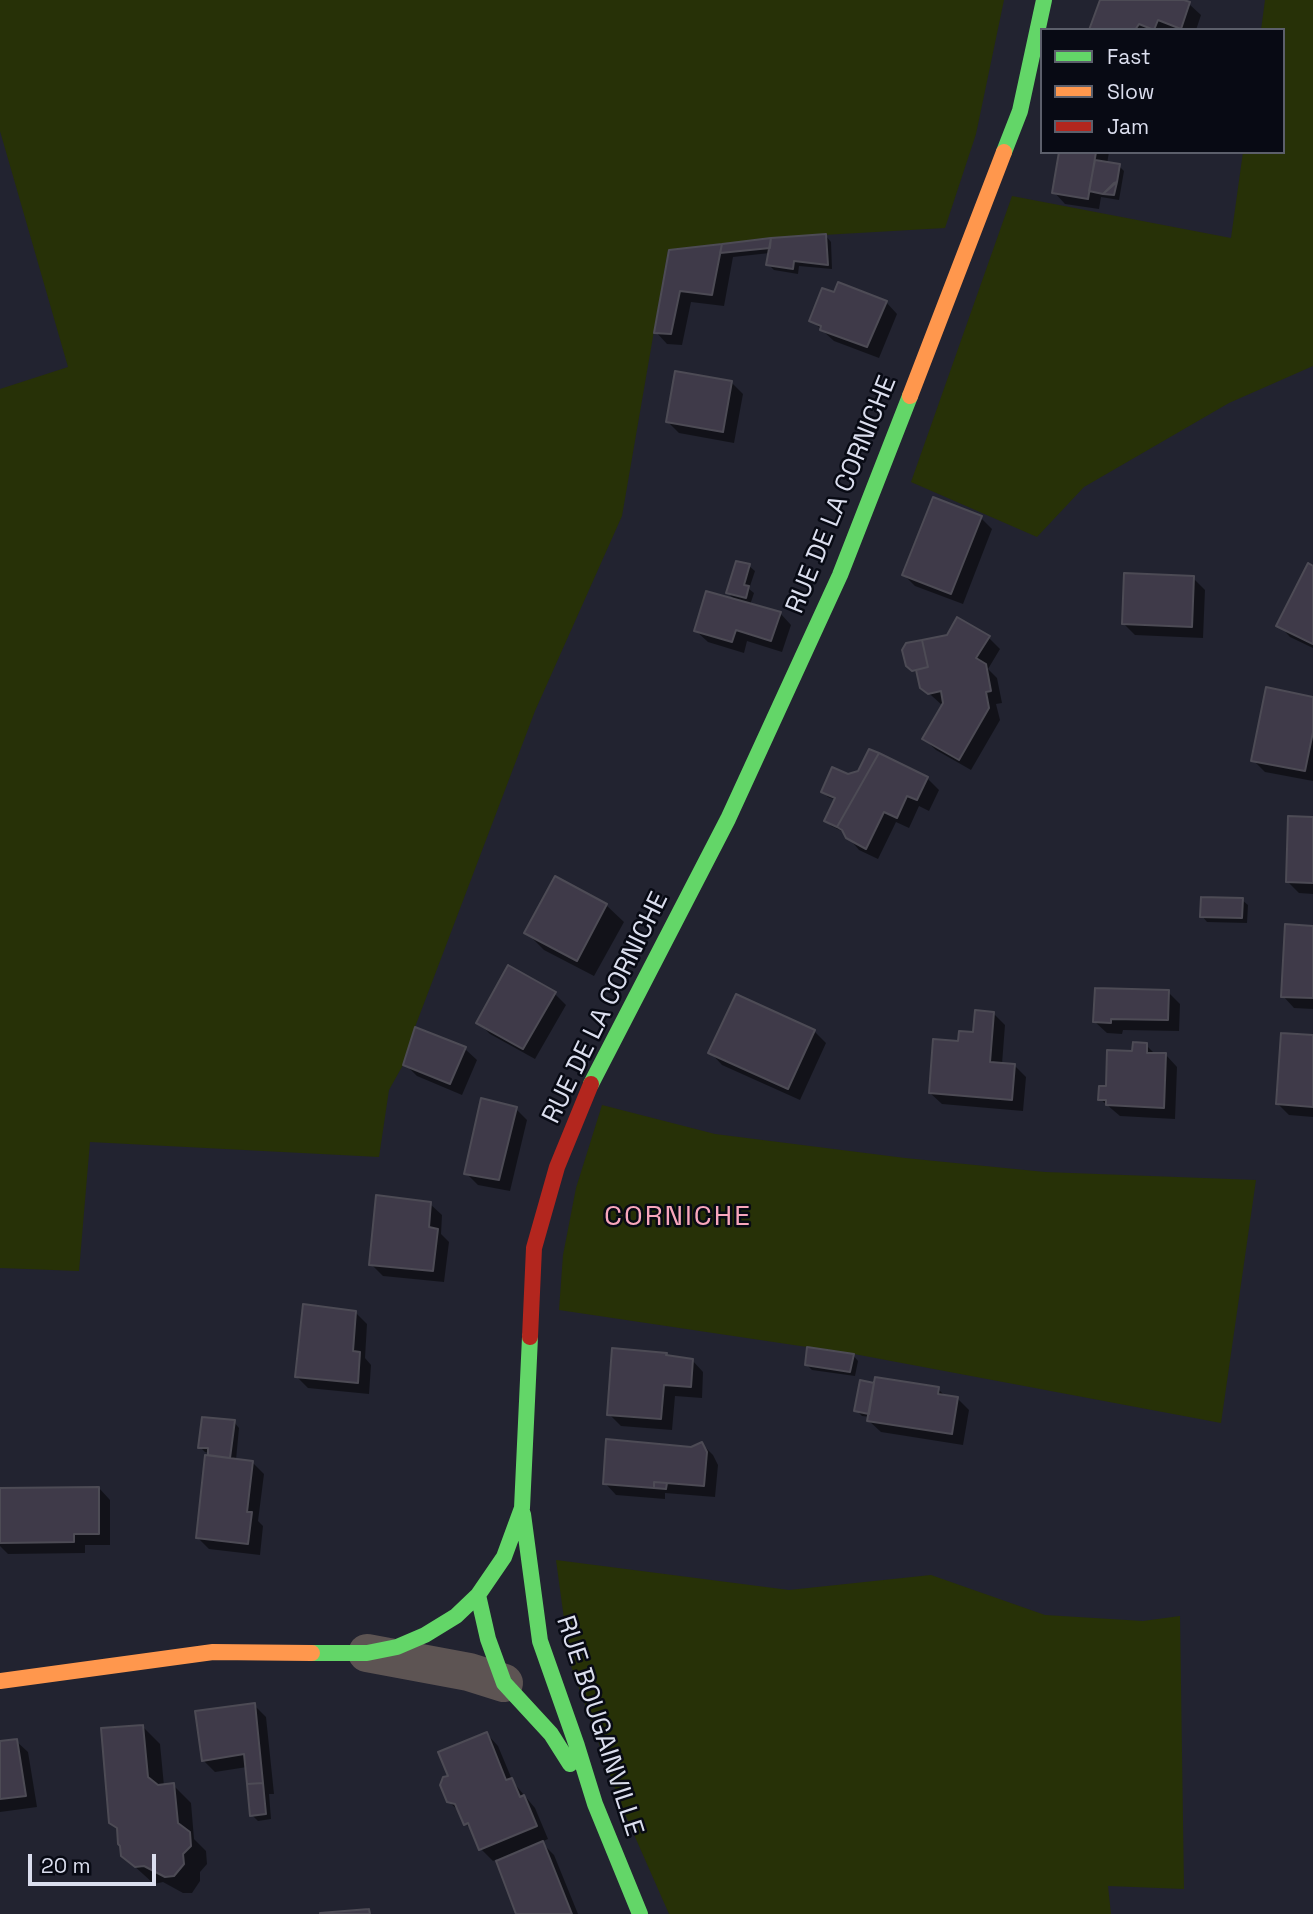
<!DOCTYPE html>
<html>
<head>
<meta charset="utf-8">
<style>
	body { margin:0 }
	#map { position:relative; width:1313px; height:1914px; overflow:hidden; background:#222330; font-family:"Space Grotesk",sans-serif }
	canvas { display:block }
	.legend { position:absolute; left:1040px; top:28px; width:245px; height:126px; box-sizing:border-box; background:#080a14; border:2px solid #5c5f6b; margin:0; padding:9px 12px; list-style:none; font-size:21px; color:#dbdeee }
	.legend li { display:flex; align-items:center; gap:14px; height:35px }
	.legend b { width:35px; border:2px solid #5c5f6b }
	.scale { position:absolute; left:28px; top:1854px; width:128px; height:32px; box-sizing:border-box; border:4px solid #dbdeee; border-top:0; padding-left:9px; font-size:21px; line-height:24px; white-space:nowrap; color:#dbdeee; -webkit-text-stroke:5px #080a14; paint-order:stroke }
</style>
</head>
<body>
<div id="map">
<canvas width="1313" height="1914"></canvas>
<ul class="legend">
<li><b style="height:9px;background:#63d668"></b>Fast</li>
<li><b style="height:9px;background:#ff974d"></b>Slow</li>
<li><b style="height:9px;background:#b3261e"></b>Jam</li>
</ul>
<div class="scale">20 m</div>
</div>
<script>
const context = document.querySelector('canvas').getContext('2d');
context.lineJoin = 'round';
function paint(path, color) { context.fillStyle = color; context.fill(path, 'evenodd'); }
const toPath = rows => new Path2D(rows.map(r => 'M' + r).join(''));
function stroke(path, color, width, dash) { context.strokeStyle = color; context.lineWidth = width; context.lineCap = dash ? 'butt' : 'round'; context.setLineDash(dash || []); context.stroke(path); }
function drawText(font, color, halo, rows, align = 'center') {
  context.font = font + ' "Space Grotesk",sans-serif'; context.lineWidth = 5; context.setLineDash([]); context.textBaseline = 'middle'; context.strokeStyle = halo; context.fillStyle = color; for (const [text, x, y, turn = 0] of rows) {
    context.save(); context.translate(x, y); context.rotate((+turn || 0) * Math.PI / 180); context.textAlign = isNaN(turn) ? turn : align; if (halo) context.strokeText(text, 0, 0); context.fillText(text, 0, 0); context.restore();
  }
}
paint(toPath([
	[0,0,1004,0,976,134,945,228,771,238,668,250,622,516,535,711,415,1027,403,1065,389,1090,379,1157,90,1142,79,1271,0,1268,0,389,68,367,0,131],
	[1265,0,1313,0,1313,366,1229,403,1084,487,1037,537,911,482,1012,196,1231,238,1243,152,1283,152,1283,30,1261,30],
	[602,1105,715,1134,905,1158,1045,1172,1256,1180,1221,1423,854,1354,559,1310,563,1255,576,1188],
	[556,1560,789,1590,931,1575,1045,1615,1143,1621,1180,1616,1184,1889,1108,1886,1111,1914,669,1914,621,1805,570,1663]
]), '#273107');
paint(toPath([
	[1102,0,1180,0,1189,4,1201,15,1196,30,1091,30],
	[1061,152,1109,152,1107,164,1119,166,1124,171,1119,200,1101,197,1099,209,1065,204,1054,192],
	[826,236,831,242,832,269,799,266,798,274,774,270,768,264,770,253,733,257,724,306,691,302,682,345,667,344,656,332,670,251],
	[886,302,897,314,879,358,834,341,811,320],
	[731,382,743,394,734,443,679,433,668,422],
	[981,518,992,529,963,604,915,586,904,575],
	[749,566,755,571,749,589,754,593,750,605,780,613,791,625,782,652,747,641,744,653,708,642,696,631,737,602,728,593],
	[1313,568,1313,648,1290,637,1279,625],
	[1193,578,1205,590,1203,638,1135,635,1123,623],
	[989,638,1000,649,988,669,997,678,1002,703,996,704,1000,720,971,770,936,750,924,739,943,706,922,687,919,675,907,665],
	[1313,699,1313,781,1265,772,1253,760],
	[848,776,927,778,939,790,929,811,919,806,909,828,896,822,878,859,859,850,844,832,831,826,826,820,836,800,828,797,823,791],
	[1313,819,1313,894,1299,893,1288,882],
	[555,878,606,905,624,922,594,976,544,950,526,932],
	[1242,900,1248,905,1247,923,1207,922,1202,916],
	[1313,928,1313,1009,1294,1008,1283,996],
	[1168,992,1180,1004,1179,1031,1123,1030,1122,1034,1107,1033,1095,1022],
	[554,993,566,1005,535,1059,490,1034,478,1022],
	[993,1013,1005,1025,1002,1064,1014,1065,1026,1077,1023,1111,942,1104,930,1093,959,1043,975,1034],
	[416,1029,465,1049,477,1060,462,1095,417,1076,405,1064],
	[814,1031,826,1043,800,1100,722,1065,711,1053],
	[1313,1037,1313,1117,1289,1115,1277,1103],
	[1146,1045,1156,1055,1166,1055,1177,1067,1175,1119,1120,1116,1100,1099,1134,1053],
	[516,1109,527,1120,510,1191,478,1185,466,1173],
	[430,1204,442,1215,441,1234,449,1242,444,1282,383,1276,371,1264],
	[355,1312,367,1324,365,1358,371,1365,369,1394,308,1388,297,1377],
	[666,1355,668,1357,692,1360,703,1372,702,1398,675,1396,672,1430,621,1426,609,1414],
	[853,1355,858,1361,855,1376,812,1370,807,1365],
	[938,1389,946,1397,957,1398,969,1410,963,1445,881,1432,869,1421,870,1417,862,1416,856,1410],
	[234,1422,239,1428,236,1460,252,1462,264,1474,258,1521,263,1526,260,1555,209,1549,198,1538,210,1453,205,1452,200,1447],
	[702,1444,713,1455,718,1465,715,1497,665,1493,665,1499,616,1495,605,1483],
	[99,1488,110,1500,110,1545,85,1545,85,1553,8,1554,0,1546,0,1489],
	[254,1705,266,1717,274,1794,269,1794,271,1819,258,1821,252,1815,247,1767,215,1772,204,1761],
	[142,1726,160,1744,164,1786,173,1785,191,1803,194,1839,206,1851,207,1864,200,1872,200,1881,192,1893,183,1893,163,1882,154,1884,122,1855],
	[487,1734,498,1746,513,1782,535,1808,548,1839,541,1842,554,1855,578,1914,518,1914,497,1859,493,1861,481,1849,474,1833,466,1824,461,1813,448,1801,451,1777],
	[16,1741,28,1752,37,1807,0,1812,0,1743]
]), '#0007');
const building = toPath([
	[1100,0,1184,0,1190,2,1181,29,1158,20,1154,30,1139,24,1135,30,1089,30,1100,0],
	[1059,152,1096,152,1088,199,1052,193,1059,152],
	[1095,160,1120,164,1117,182,1103,194,1089,191,1095,160],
	[1117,182,1114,195,1103,194,1114,183,1117,182],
	[826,234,828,265,794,261,793,269,766,265,771,238,826,234],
	[771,238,770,248,720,253,722,244,771,238],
	[722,244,712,295,680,291,671,334,654,333,669,250,722,244],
	[838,282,887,301,867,347,820,330,821,326,809,321,822,288,834,292,838,282],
	[675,371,732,381,723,432,666,422,675,371],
	[933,497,982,516,951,594,902,575,933,497],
	[736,561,750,564,744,585,749,586,746,598,726,593,736,561],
	[1308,563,1313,566,1313,644,1276,626,1308,563],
	[1124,573,1194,576,1192,627,1122,624,1124,573],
	[706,591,781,612,771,641,736,630,732,642,694,631,706,591],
	[957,617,990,636,976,658,986,664,991,691,986,692,989,708,959,760,922,739,943,703,941,691,928,694,920,688,916,670,928,667,922,640,947,635,957,617],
	[922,640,928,667,912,671,906,666,902,650,906,643,922,640],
	[1266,687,1313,697,1313,732,1305,771,1251,761,1266,687],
	[869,749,879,753,837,827,824,821,835,798,821,792,832,767,848,774,858,771,869,749],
	[879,753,928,777,917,800,907,796,897,818,884,812,866,849,846,838,842,830,837,827,879,753],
	[1288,816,1313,817,1313,883,1286,882,1288,816],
	[555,876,607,904,577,961,524,933,555,876],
	[1201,897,1243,898,1242,918,1200,917,1201,897],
	[1285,924,1313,926,1313,998,1281,997,1285,924],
	[508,965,556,992,523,1049,476,1023,508,965],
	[1095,988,1169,990,1168,1020,1111,1019,1111,1023,1093,1022,1095,988],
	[736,994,815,1030,788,1089,708,1053,736,994],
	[975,1010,994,1012,990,1062,1015,1064,1012,1100,929,1093,933,1039,958,1041,959,1031,973,1032,975,1010],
	[415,1027,466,1047,450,1084,403,1065,415,1027],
	[1281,1033,1313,1035,1313,1107,1276,1104,1281,1033],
	[1133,1042,1147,1043,1147,1053,1166,1053,1164,1108,1106,1105,1106,1100,1098,1100,1099,1086,1106,1086,1107,1050,1132,1051,1133,1042],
	[481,1098,517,1107,499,1180,464,1174,481,1098],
	[376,1195,431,1202,429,1227,438,1229,433,1271,369,1265,376,1195],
	[303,1304,356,1311,353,1351,360,1352,358,1383,295,1377,303,1304],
	[807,1347,854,1354,850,1372,805,1365,807,1347],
	[612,1348,667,1353,666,1355,693,1359,691,1387,664,1385,661,1419,607,1415,612,1348],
	[875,1377,939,1387,938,1394,958,1397,952,1434,867,1421,875,1377],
	[860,1380,874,1383,869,1414,854,1411,860,1380],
	[202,1417,235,1420,230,1458,208,1455,208,1448,198,1448,202,1417],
	[606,1439,691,1447,702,1442,707,1452,704,1486,654,1482,654,1488,603,1484,606,1439],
	[205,1455,253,1461,247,1512,252,1512,248,1544,196,1538,205,1455],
	[654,1482,667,1483,666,1489,654,1488,654,1482],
	[99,1487,99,1534,74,1534,74,1542,0,1543,0,1488,99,1487],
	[255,1703,263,1783,247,1784,244,1754,202,1761,195,1711,255,1703],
	[143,1725,148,1777,158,1785,174,1783,178,1823,190,1832,191,1846,183,1854,184,1864,174,1876,165,1877,144,1866,135,1867,121,1856,120,1846,118,1844,117,1828,109,1823,101,1728,143,1725],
	[487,1732,506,1780,512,1778,520,1797,524,1795,537,1826,479,1850,468,1823,464,1825,455,1804,447,1802,440,1785,443,1777,448,1776,438,1752,487,1732],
	[17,1739,26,1796,0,1799,0,1741,17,1739],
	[263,1783,266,1814,250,1816,247,1784,263,1783],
	[543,1841,572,1914,516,1914,496,1861,543,1841],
	[369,1909,370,1914,320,1914,320,1913,369,1909]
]);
paint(building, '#3f3a49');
stroke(building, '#4d4b55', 2);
stroke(toPath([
	[367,1653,469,1672,504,1683]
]), '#5d5453', 38);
stroke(toPath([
	[1004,152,1020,111,1044,0],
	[591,1084,728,819,840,575,910,396],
	[523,1514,540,1641,577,1746,595,1804,640,1914],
	[478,1595,488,1639,504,1683,551,1734,570,1764],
	[312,1653,367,1653,397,1647,425,1635,456,1616,478,1595,504,1557,522,1508,530,1337]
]), '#63d668', 16);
stroke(toPath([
	[910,396,1004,152],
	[0,1681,213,1652,312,1653]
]), '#ff974d', 16);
stroke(toPath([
	[530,1337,534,1248,557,1167,591,1084]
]), '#b3261e', 16);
drawText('26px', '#dbdeee', '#080a14', [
	["RUE DE LA CORNICHE",842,495,-68],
	["RUE DE LA CORNICHE",606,1008,-64],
	["RUE BOUGAINVILLE",599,1726,72]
]);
context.letterSpacing = '2px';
drawText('28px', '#f8a6bc', '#080a14', [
	["CORNICHE",678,1217]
]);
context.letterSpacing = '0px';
</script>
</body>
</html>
